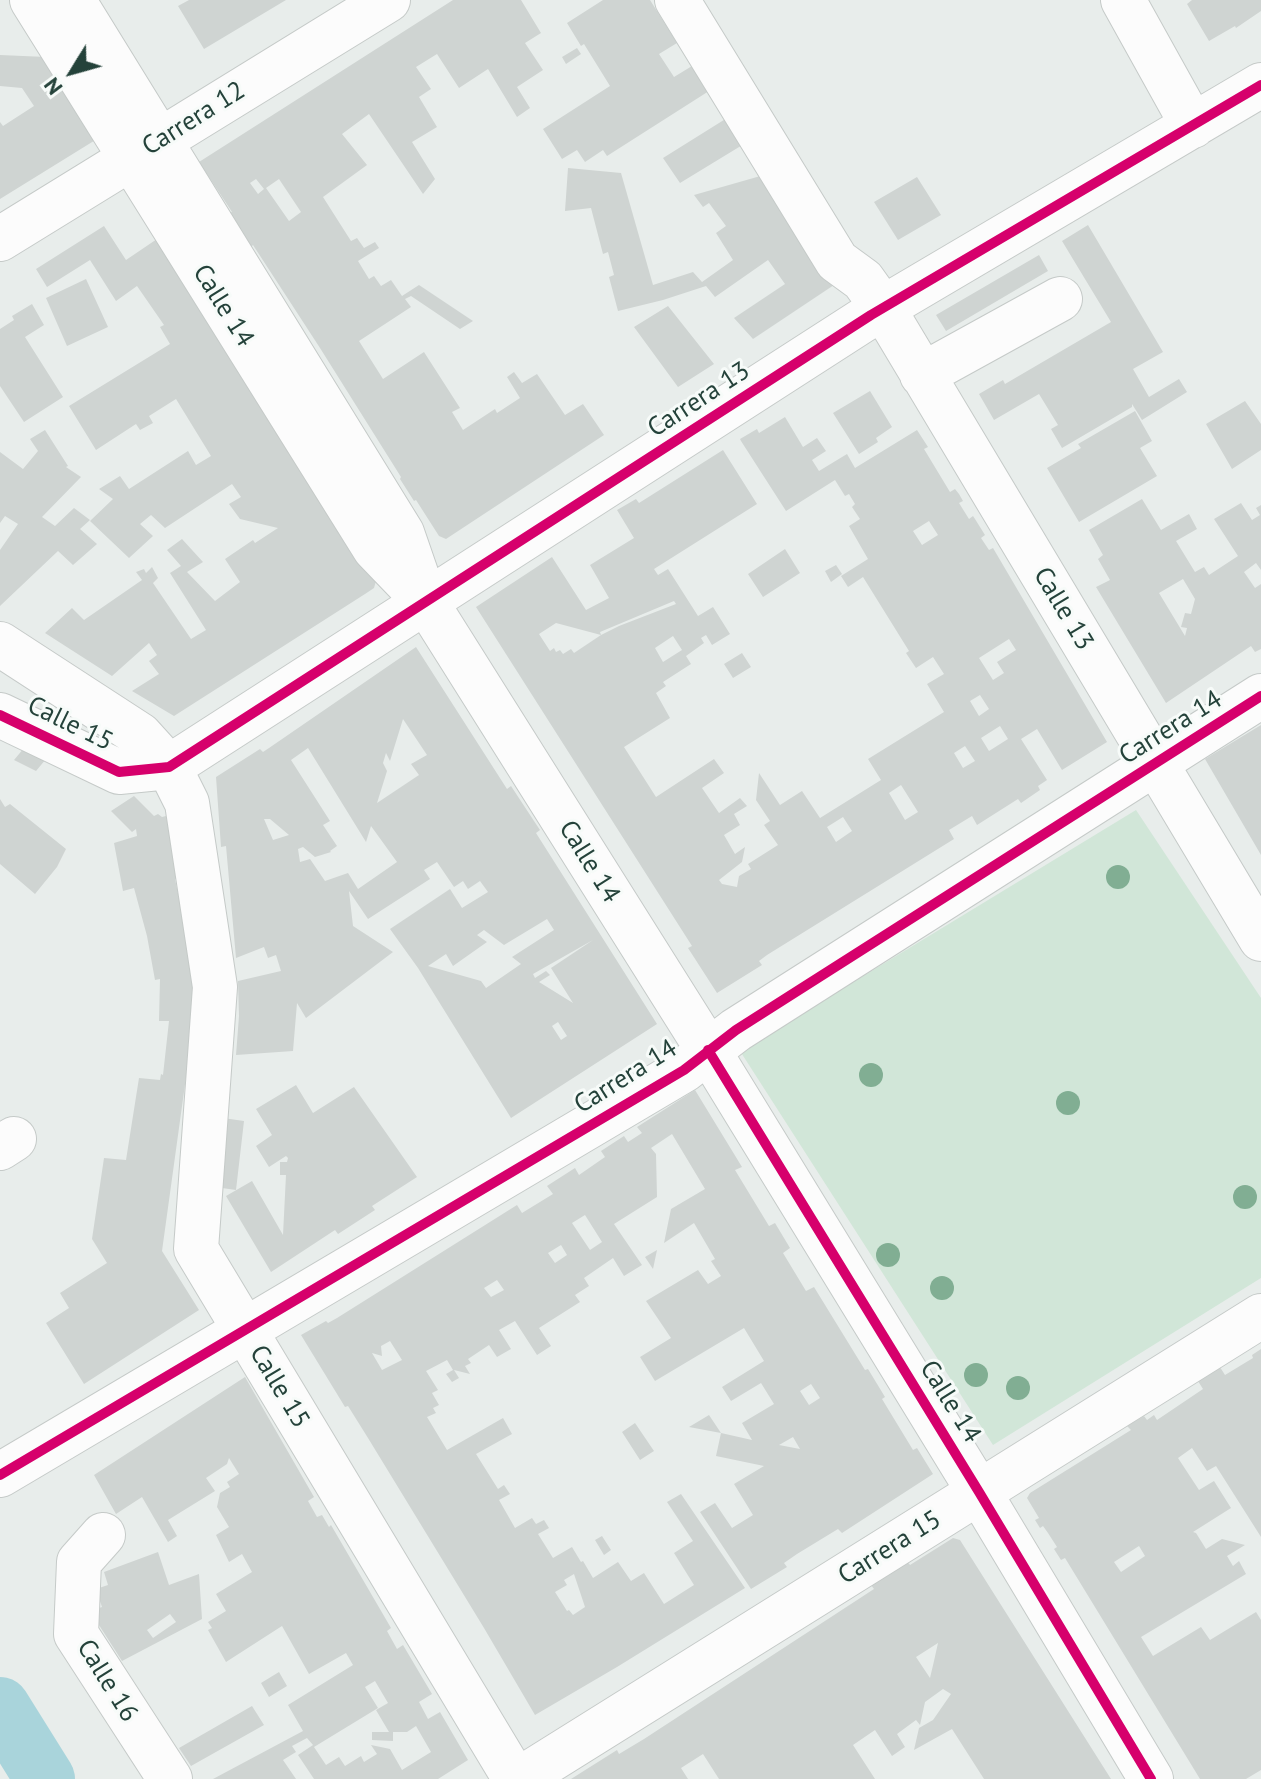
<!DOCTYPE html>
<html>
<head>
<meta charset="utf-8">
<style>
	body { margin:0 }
	#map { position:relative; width:1261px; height:1779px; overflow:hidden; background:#e8edeb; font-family:"PT Sans",sans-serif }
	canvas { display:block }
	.north { position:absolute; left:32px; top:32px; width:80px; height:80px; -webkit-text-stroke:6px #f7fbf9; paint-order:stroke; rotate:233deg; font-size:22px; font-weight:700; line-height:32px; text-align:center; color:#24423a }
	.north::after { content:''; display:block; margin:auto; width:28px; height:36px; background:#24423a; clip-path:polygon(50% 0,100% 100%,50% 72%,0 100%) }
</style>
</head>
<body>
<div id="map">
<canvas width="1261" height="1779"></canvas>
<div class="north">N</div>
</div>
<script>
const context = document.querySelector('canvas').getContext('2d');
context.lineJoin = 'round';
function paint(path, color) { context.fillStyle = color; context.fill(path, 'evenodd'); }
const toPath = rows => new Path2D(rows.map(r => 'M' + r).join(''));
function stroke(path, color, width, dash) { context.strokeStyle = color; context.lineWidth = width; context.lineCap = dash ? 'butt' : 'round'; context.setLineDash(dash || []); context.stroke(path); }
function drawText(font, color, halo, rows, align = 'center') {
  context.font = font + ' "PT Sans",sans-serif'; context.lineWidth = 6; context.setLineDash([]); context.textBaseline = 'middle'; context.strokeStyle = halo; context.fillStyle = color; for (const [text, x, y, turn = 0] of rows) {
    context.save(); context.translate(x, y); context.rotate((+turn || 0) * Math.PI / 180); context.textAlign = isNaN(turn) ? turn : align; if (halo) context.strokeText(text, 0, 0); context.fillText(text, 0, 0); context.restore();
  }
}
paint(toPath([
	[1136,810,1261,998,1261,1278,993,1445,740,1051]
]), '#d1e6d8');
stroke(toPath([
	[0,1707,45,1779]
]), '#a9d4db', 60);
paint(toPath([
	[189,0,286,0,204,49,178,6],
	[453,0,521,0,541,33,525,43,543,70,517,87,530,108,517,117,488,69,459,88,437,54,416,67,431,89,419,97,437,127,412,142,435,179,423,194,369,114,342,134,367,165,323,197,351,241,357,238,364,248,375,242,379,248,358,261,369,279,374,276,381,286,391,280,402,296,419,285,473,321,460,329,411,296,405,299,411,307,359,341,383,379,424,352,460,408,452,412,463,430,495,409,497,413,520,398,507,377,514,372,522,383,537,374,565,415,583,404,604,435,446,539,439,536,416,500,414,501,400,479,401,477,320,348,253,245,251,247,229,213,232,212,199,162],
	[256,179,264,189,258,194,250,183],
	[279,179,301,212,289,221,266,188],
	[603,0,650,0,677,43,659,54,674,77,692,66,709,91,607,156,603,150,585,162,577,150,562,159,543,129,610,86,584,44,581,46,567,23],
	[1192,0,1261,0,1261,11,1236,28,1235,26,1209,41,1187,4],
	[577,48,581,54,566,64,562,57],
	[0,55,46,57,97,139,0,199,0,122,3,126,34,106,22,88,0,86],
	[727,118,744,144,680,183,663,158],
	[568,168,621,173,653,285,693,272,702,282,733,260,716,233,726,226,709,203,703,207,694,195,764,175,834,285,753,339,734,318,785,284,768,260,715,297,706,286,663,300,618,311,609,277,614,275,608,252,603,254,591,208,565,211],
	[917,177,941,215,898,240,874,202],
	[1088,225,1163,352,1133,369,1149,397,1179,379,1187,392,1142,420,1132,404,1132,407,1062,448,1051,429,1058,425,1039,394,994,420,979,394,1003,380,1005,384,1111,322,1062,241],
	[104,226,126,260,157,239,376,581,374,588,365,594,174,716,132,691,159,674,149,661,157,655,149,643,112,676,45,633,72,608,84,620,142,580,136,572,144,569,146,573,152,567,158,578,153,583,191,639,206,630,170,573,181,566,167,550,182,539,203,562,187,572,215,601,240,582,225,559,253,540,255,543,278,528,240,519,229,504,241,497,232,484,165,528,151,515,140,524,153,536,129,558,90,521,113,499,99,489,120,476,129,489,188,451,196,465,211,456,176,399,149,416,153,423,140,430,136,424,96,450,69,406,170,344,160,327,164,325,137,286,116,301,90,260,47,287,36,269],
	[1039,255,1048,271,946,331,936,315],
	[86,279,108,327,67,346,46,298],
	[32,304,44,325,25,337,63,397,24,422,0,386,0,329,14,320,12,316],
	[668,306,714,364,678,387,634,327],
	[870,391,892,427,876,438,878,442,859,454,833,413],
	[1245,401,1261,424,1261,450,1232,469,1206,424],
	[1135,411,1152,441,1140,448,1157,476,1079,522,1047,468,1081,448,1078,444],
	[785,417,803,447,817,438,826,451,812,460,819,471,847,454,855,468,917,430,928,447,924,449,950,492,955,489,959,494,963,501,959,503,969,519,973,516,975,519,985,535,981,538,989,550,993,548,1107,742,1062,770,1037,729,1021,739,1047,780,1038,786,1040,790,1021,803,1018,799,977,825,972,816,949,830,954,839,767,955,759,961,762,965,717,993,688,948,692,946,476,607,552,557,586,610,609,598,590,565,634,538,617,510,636,499,639,503,723,450,757,504,654,569,658,575,668,569,698,616,713,607,730,634,712,645,706,635,701,638,704,643,686,656,691,664,663,682,666,686,656,693,670,718,624,747,656,797,714,759,724,773,702,788,719,813,740,798,747,806,734,814,740,825,724,835,735,854,745,847,742,862,719,880,722,884,737,887,739,876,751,869,748,864,778,845,764,825,770,821,756,800,759,773,780,805,802,791,820,818,881,780,868,759,944,712,927,684,944,674,933,657,916,668,906,653,909,651,863,577,848,587,841,576,868,559,849,526,860,519,852,507,855,504,849,494,845,496,835,480,786,511,741,441,740,439,757,429,759,433],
	[929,521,938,535,922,545,913,531],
	[674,601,676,604,619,626,601,635,600,632],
	[556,623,601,635,574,653,571,649,563,654,560,650,556,652,554,648,550,651,539,634],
	[673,636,682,650,663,662,655,648],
	[1009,639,1016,650,997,662,1004,673,993,680,979,658],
	[980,695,989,709,979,716,970,701],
	[1000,726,1008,739,989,751,981,738],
	[965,746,975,761,963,768,954,753],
	[901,785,918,812,905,820,889,793],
	[843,817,852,831,836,842,827,827],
	[45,430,68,466,66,467,81,477,42,517,55,526,74,508,90,520,80,529,97,544,73,565,58,551,0,606,0,550,18,524,5,516,0,523,0,452,23,469,38,451,30,439],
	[1142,499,1161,530,1189,514,1197,529,1176,541,1195,572,1204,567,1209,575,1238,556,1214,519,1241,503,1252,520,1260,515,1256,508,1261,505,1261,570,1256,563,1244,572,1255,588,1261,584,1261,649,1255,652,1251,646,1166,703,1096,587,1110,580,1098,559,1103,555,1089,530],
	[1183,579,1195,599,1191,614,1185,613,1181,627,1187,628,1185,636,1159,593],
	[785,549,800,573,763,597,748,574],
	[836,565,842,574,831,582,825,571],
	[416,647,507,789,511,786,534,821,540,830,536,833,657,1024,511,1118,418,968,390,929,450,889,462,908,488,892,480,881,468,889,463,881,454,887,437,862,424,870,430,879,368,919,349,891,353,926,393,952,306,1018,297,1003,293,1051,236,1055,239,1016,238,981,281,971,276,955,268,958,264,947,236,958,226,846,221,847,216,777,260,749,263,752,269,748],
	[403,719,427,755,411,764,419,775,377,803,387,771,383,763,386,753,390,761],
	[308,748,366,842,371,826,397,862,358,889,348,873,325,881,310,859,300,862,298,849,303,847,315,857,331,852,330,851,337,846,323,825,330,821,291,760],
	[264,819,270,819,289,835,273,840],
	[547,919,554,930,512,957,521,964,486,988,481,981,428,966,446,954,453,966,487,942,477,935,484,930,504,945],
	[593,940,551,968,573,1003,539,982,550,975,546,971,535,978,533,974],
	[558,1022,567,1036,561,1040,552,1026],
	[742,653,751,667,733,678,724,664],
	[1261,725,1261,855,1205,759],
	[29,742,51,753,36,771,14,760],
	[134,796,154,816,158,814,162,817,166,816,179,878,175,879,195,976,187,1070,162,1251,199,1310,84,1384,46,1323,69,1308,60,1293,107,1263,92,1239,104,1158,126,1160,139,1078,160,1080,161,1074,163,1075,169,1021,159,1021,160,979,155,980,147,936,134,888,123,891,114,843,137,836,136,829,132,832,111,811],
	[0,799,5,807,10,804,66,849,57,867,35,894,0,864],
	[296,1085,313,1113,354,1087,417,1177,372,1206,375,1210,338,1234,335,1230,271,1272,226,1196,252,1181,283,1235,286,1175,280,1175,280,1162,287,1162,288,1158,286,1156,269,1167,256,1146,272,1135,256,1109],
	[695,1090,742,1167,735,1170,769,1226,775,1223,790,1248,783,1253,806,1291,814,1287,865,1370,868,1369,885,1397,882,1399,913,1450,917,1448,933,1474,842,1533,838,1529,797,1554,784,1563,787,1567,751,1589,700,1512,715,1503,732,1528,753,1515,734,1484,764,1466,716,1456,721,1433,752,1440,742,1423,774,1404,761,1383,731,1401,722,1387,764,1361,744,1328,655,1381,640,1357,671,1338,646,1301,698,1270,708,1284,721,1276,711,1261,715,1259,694,1223,664,1243,671,1209,705,1189,672,1134,651,1148,656,1154,657,1197,614,1224,642,1265,624,1276,613,1258,584,1278,589,1286,575,1295,580,1302,539,1328,551,1346,537,1355,515,1321,499,1330,511,1349,497,1357,489,1345,468,1359,471,1363,465,1366,470,1374,454,1370,459,1378,452,1382,446,1374,453,1370,447,1360,426,1371,438,1390,432,1393,439,1405,433,1408,436,1413,427,1417,447,1450,503,1418,512,1434,476,1454,498,1489,504,1485,510,1494,499,1500,515,1528,532,1518,536,1524,544,1520,549,1528,538,1534,553,1558,572,1547,581,1562,583,1561,593,1578,618,1562,631,1581,644,1573,664,1604,694,1585,674,1553,693,1541,667,1502,681,1494,745,1588,617,1667,535,1715,484,1628,368,1438,348,1406,345,1407,301,1335,326,1321,328,1323,337,1318,517,1205,522,1213,553,1194,547,1186,550,1184,575,1168,579,1175,605,1157,601,1151,604,1149,624,1136,628,1142,642,1133,637,1127],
	[585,1215,602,1242,590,1250,572,1223],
	[561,1245,567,1255,555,1263,548,1253],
	[497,1280,504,1290,491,1297,484,1288],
	[390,1341,402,1360,382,1370,372,1353,382,1356,381,1346],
	[811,1384,820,1398,809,1405,800,1391],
	[793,1437,800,1449,779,1445],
	[574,1574,585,1607,573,1615,569,1610,567,1611,555,1592,567,1585,564,1580],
	[223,1118,244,1121,236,1190,215,1187],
	[657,1250,653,1269,645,1257],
	[1261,1349,1261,1537,1216,1466,1207,1471,1192,1448,1178,1458,1199,1490,1214,1481,1231,1508,1193,1532,1196,1533,1206,1549,1222,1539,1245,1545,1227,1556,1233,1566,1239,1561,1246,1574,1141,1637,1153,1656,1201,1627,1210,1640,1256,1612,1261,1620,1261,1770,1246,1779,1200,1779,1065,1558,1061,1560,1054,1549,1057,1547,1048,1533,1043,1526,1040,1528,1035,1520,1039,1518,1027,1498,1030,1493,1131,1430,1127,1426,1144,1416,1147,1420,1154,1415,1157,1420,1203,1389,1196,1378,1218,1364,1225,1375,1253,1358,1252,1355],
	[1139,1546,1145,1556,1121,1572,1114,1562],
	[245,1377,314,1497,308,1501,317,1517,322,1515,329,1527,331,1525,391,1628,387,1631,397,1649,403,1645,432,1694,419,1702,428,1719,440,1712,468,1760,438,1779,314,1779,298,1755,313,1745,307,1738,292,1746,296,1752,283,1760,296,1779,213,1779,303,1731,288,1705,353,1665,346,1653,309,1674,282,1626,226,1662,208,1630,212,1628,208,1622,226,1611,216,1594,252,1572,242,1554,229,1562,216,1535,229,1527,217,1507,220,1493,230,1487,227,1482,239,1474,229,1458,227,1464,206,1478,215,1491,168,1520,177,1536,168,1542,142,1497,116,1514,94,1475],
	[375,1681,388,1703,376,1710,389,1732,372,1732,372,1740,393,1741,393,1732,407,1732,416,1726,431,1752,402,1770,390,1749,371,1745,377,1754,364,1762,361,1756,345,1766,339,1757,326,1765,314,1747,378,1708,365,1687],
	[709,1415,721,1433,689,1427],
	[635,1423,654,1451,640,1460,622,1432],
	[602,1536,611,1550,604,1555,595,1540],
	[953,1538,960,1540,1111,1779,984,1779,952,1729,914,1750,919,1728,933,1720,951,1694,943,1689,925,1702,920,1725,916,1720,897,1734,905,1747,892,1756,875,1730,853,1745,875,1779,719,1779,703,1754,681,1768,688,1779,571,1779,617,1750,619,1754,644,1739,874,1589,871,1585,907,1561,910,1565],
	[938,1643,934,1661,930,1678,916,1657],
	[158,1552,169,1585,199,1574,202,1619,122,1661,90,1611,102,1607,96,1589,108,1585,104,1572],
	[170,1614,176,1622,153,1638,147,1630],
	[279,1672,287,1686,269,1697,261,1683],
	[252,1706,264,1725,191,1766,179,1748]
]), '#cfd4d2');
const minor = toPath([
	[32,0,375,549,426,602,708,1050,979,1492,1151,1779],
	[73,0,402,533,421,588],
	[677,0,837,261,863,280,883,308,1261,939],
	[1123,0,1193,126],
	[0,239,388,0],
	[922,375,1060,299],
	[0,644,140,735,169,767,187,803,215,987,196,1249,515,1779],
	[0,715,119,772,169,767,871,315,1261,85],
	[0,1148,14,1139],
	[0,1475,684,1070,736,1030,1261,696],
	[103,1535,79,1562,76,1634,170,1779],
	[520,1779,1261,1316]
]);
stroke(minor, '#c5cac8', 46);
stroke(minor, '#fcfcfc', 44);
stroke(toPath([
	[0,715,119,772,169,767,871,315,1261,85],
	[708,1050,979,1492,1151,1779],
	[0,1475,684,1070,736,1030,1261,696]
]), '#d6006c', 10);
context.fillStyle = '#81ae93';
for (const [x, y] of [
	[1118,877],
	[871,1075],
	[1068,1103],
	[1245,1197],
	[888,1255],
	[942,1288],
	[976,1375],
	[1018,1388]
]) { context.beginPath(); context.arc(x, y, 12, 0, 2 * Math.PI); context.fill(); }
drawText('26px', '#24423a', '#f7fbf9', [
	["Carrera 12",194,119,-32],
	["Calle 14",223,306,58],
	["Carrera 13",699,400,-33],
	["Calle 13",1063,609,59],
	["Calle 15",70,724,26],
	["Carrera 14",1171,728,-32],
	["Calle 14",589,862,58],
	["Carrera 14",626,1077,-32],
	["Calle 15",279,1387,59],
	["Calle 14",950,1402,58],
	["Carrera 15",890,1548,-32],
	["Calle 16",107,1681,58]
]);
</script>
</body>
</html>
